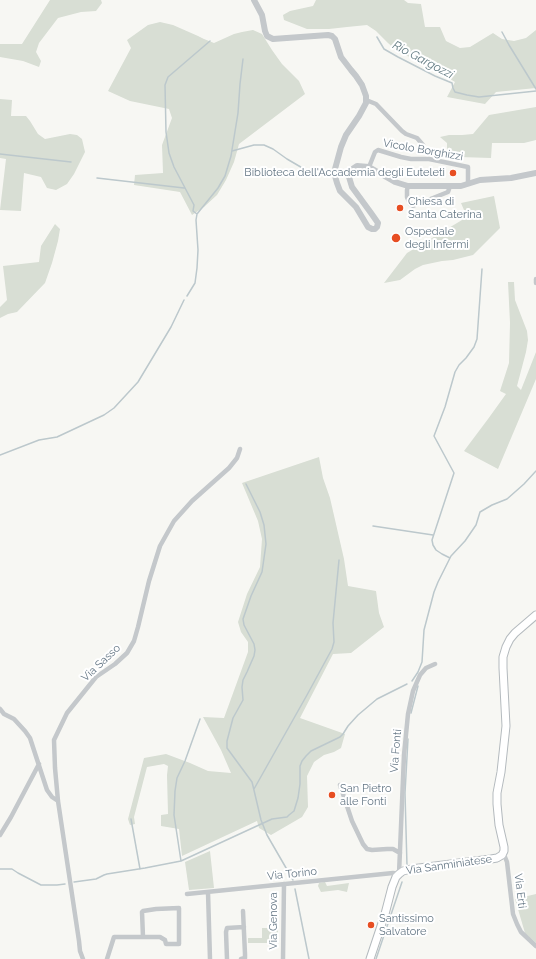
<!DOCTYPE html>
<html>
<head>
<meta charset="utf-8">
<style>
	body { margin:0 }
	canvas { display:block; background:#f7f7f3 }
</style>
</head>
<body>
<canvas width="536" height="959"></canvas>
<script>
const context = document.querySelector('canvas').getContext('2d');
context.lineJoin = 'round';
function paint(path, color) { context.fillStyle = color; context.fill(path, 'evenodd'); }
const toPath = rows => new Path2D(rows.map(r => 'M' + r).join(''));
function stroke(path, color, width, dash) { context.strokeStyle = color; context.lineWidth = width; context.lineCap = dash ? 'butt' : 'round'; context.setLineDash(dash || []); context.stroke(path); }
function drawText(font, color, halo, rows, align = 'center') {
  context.font = font + ' Raleway,sans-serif'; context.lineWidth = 4; context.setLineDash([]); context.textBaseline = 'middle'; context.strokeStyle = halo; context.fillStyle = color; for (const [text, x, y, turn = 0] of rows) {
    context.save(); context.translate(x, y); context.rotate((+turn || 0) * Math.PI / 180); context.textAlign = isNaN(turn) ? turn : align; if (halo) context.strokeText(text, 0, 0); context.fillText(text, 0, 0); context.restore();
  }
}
paint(toPath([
	[50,0,101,0,102,3,96,11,81,12,58,18,39,43,36,52,41,61,39,67,23,61,0,57,0,44,22,44],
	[316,0,404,0,408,3,421,4,425,27,440,27,446,41,460,48,470,47,493,33,502,39,514,41,526,38,536,30,536,88,496,92,485,104,447,97,455,82,421,61,399,53,388,43,376,31,367,25,347,27,329,29,307,29,284,20,283,15,290,11,313,6],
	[160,22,173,25,198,36,204,39,214,43,234,34,242,32,253,30,262,34,272,50,282,64,299,81,305,94,239,144,234,162,226,180,217,195,204,207,192,215,180,192,134,185,135,175,163,173,162,145,172,118,169,109,130,101,108,91,131,48,127,40,148,25],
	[0,99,12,100,11,116,26,116,30,121,38,134,45,139,70,134,77,135,82,139,85,152,74,174,67,184,56,190,47,188,41,177,24,173,21,211,0,210,6,159,0,158],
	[536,107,536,140,524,143,492,143,491,158,459,157,447,153,447,143,440,137,449,135,462,135,473,134,489,115],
	[494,196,500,228,473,255,453,260,442,261,423,265,415,269,400,280,384,283,407,253,467,217,461,203],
	[55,224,60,229,58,241,52,263,45,283,17,312,8,314,0,318,0,307,7,300,3,266,39,262,41,246],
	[508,282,514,282,515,300,527,331,528,340,526,352,517,386,521,390,536,352,536,379,498,469,464,451,488,419,506,394,500,391,509,363,510,323],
	[319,457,323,478,330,498,344,559,348,586,376,591,379,613,384,627,351,653,333,654,300,718,345,734,341,748,334,752,324,755,314,762,307,776,308,807,302,817,271,835,259,828,257,821,182,856,179,829,161,826,161,815,168,814,167,775,168,766,164,764,147,767,134,817,135,824,130,825,128,819,144,758,166,754,190,763,208,771,231,773,221,750,203,717,224,718,248,652,248,642,241,632,238,622,247,594,260,567,262,539,258,521,242,483],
	[210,851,214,888,189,890,185,862],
	[325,882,327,886,349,883,347,892,338,890,321,892,318,886,319,883],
	[536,894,536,943,525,933,515,899],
	[262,928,278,928,278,943,248,943,248,938,262,938]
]), '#d8ded4');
stroke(toPath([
	[502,32,509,45,536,89],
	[377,37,384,49,398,57,435,76,452,83,453,88,455,92,467,95,479,97,536,91],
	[232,151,254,145,264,145,273,149,287,159,311,173],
	[0,154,71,162],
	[97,178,184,188],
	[197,214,218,188,225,176,231,156,238,113,240,84,243,59],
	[187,296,195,283,197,268,198,250,196,220,197,214,193,211,194,205,174,167,169,153,166,132,165,85,168,77,210,41],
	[0,455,39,440,57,437,104,415,114,408,138,382,171,327,184,300],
	[246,484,260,512,264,525,266,544,262,572,251,596,243,619,244,625,254,644,255,650,254,656,247,672,243,680,242,687,243,700,233,718,227,741,227,748,252,782,253,786,261,820,267,835,293,880],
	[373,526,433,535],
	[450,558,442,554,436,550,433,545,432,540,454,473,434,436,445,407,455,372,459,365,466,358,474,347,477,339,482,269],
	[412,681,418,672,422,662,424,630,434,592,438,582,451,556,465,541,476,525,480,512,492,505,507,499,524,484,536,471],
	[411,713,418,686],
	[254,789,307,695,332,649,334,642,333,623,339,560],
	[131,819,140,869],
	[181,861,174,815,175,791,177,778,185,761,200,719],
	[407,866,405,793,408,739],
	[0,869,12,869,18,873,41,885,57,885,65,884],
	[74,882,96,879,104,875,107,874,145,868,181,861,272,819,287,817,289,815,294,811,298,798,300,784,300,766,302,761,306,756,311,751,340,737,343,734,348,726,358,715,377,699,407,684],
	[295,889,309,959],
	[376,959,402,882]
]), '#bcc8cc', 1.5);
const secondary = toPath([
	[370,959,385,914,392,887,396,877,399,874,403,871,411,869,491,859,497,858,502,855,504,851,504,847,499,825,497,804,497,793,501,772,506,726,503,668,503,657,506,647,510,639,515,633,536,615]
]);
stroke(secondary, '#b4babe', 9);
stroke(toPath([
	[366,100,376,104,402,131,406,134,417,138,423,145],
	[369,167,375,152,378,150,401,157,411,159,429,159,468,167,468,183],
	[408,186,407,190,407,197,410,204,413,206,448,192,450,186],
	[536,283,536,279],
	[0,709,4,714,14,719,25,731,30,738,47,790,52,797,58,801],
	[340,785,352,821,363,844,367,849,372,850,387,849,393,849,400,853],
	[0,835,11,817,39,764],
	[502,855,505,857,507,862,513,914,517,924,521,932,536,946],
	[208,892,210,959],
	[187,894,393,873,399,874,404,755,408,714,413,691,420,675,426,668,435,664],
	[83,959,80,951,79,941,58,801,55,768,54,740,67,713,96,677,115,664,127,653,134,641,138,627,149,581,160,546,174,521,192,501,229,468,237,458,240,449],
	[107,959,114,937,160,937,165,940,166,944,179,944,179,908,156,909,143,911,142,912,143,937],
	[227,959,226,932,227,928,244,927],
	[241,959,245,958,245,954,243,911],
	[283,959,284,884]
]), '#c4c8cb', 4.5);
stroke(toPath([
	[254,0,262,15,265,31,267,36,273,39,328,35,332,36,335,39,341,57,351,70,356,76,362,85,366,96,366,103,359,116,346,135,341,147,335,169,335,176,337,183,340,191,356,207,368,227,372,229,375,229,377,227,378,223,371,213,352,187,349,177,351,170,357,166,369,167,395,182,408,186,461,186,480,180,511,178,536,173]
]), '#c4c8cb', 6);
stroke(secondary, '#fff', 7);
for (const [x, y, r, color] of [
	[453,173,4,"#e74e22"],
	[400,208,4,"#e74e22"],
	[396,238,5,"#e74e22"],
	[332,795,4,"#e74e22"],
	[371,925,4,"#e74e22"]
]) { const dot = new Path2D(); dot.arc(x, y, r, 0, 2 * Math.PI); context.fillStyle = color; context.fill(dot); stroke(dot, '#fff', 1.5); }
drawText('11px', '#657785', '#fff', [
	["Vicolo Borghizzi",423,150,10],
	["Via Sasso",101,663,-43],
	["Via Fonti",396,751,-85],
	["Via Sanminiatese",449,865,-8],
	["Via Torino",292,874,-6],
	["Via Erti",520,891,83],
	["Via Genova",274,921,-90]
]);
drawText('11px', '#657785', '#fff', [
	["Biblioteca dell'Accademia degli Euteleti",445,173,"right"],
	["Chiesa di",408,202],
	["Santa Caterina",408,215],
	["Ospedale",405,232],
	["degli Infermi",405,245],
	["San Pietro",340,789],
	["alle Fonti",340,802],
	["Santissimo",379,919],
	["Salvatore",379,932]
], 'left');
drawText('italic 12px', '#607981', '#fff', [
	["Rio Gargozzi",423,60,28]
]);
</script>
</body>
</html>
